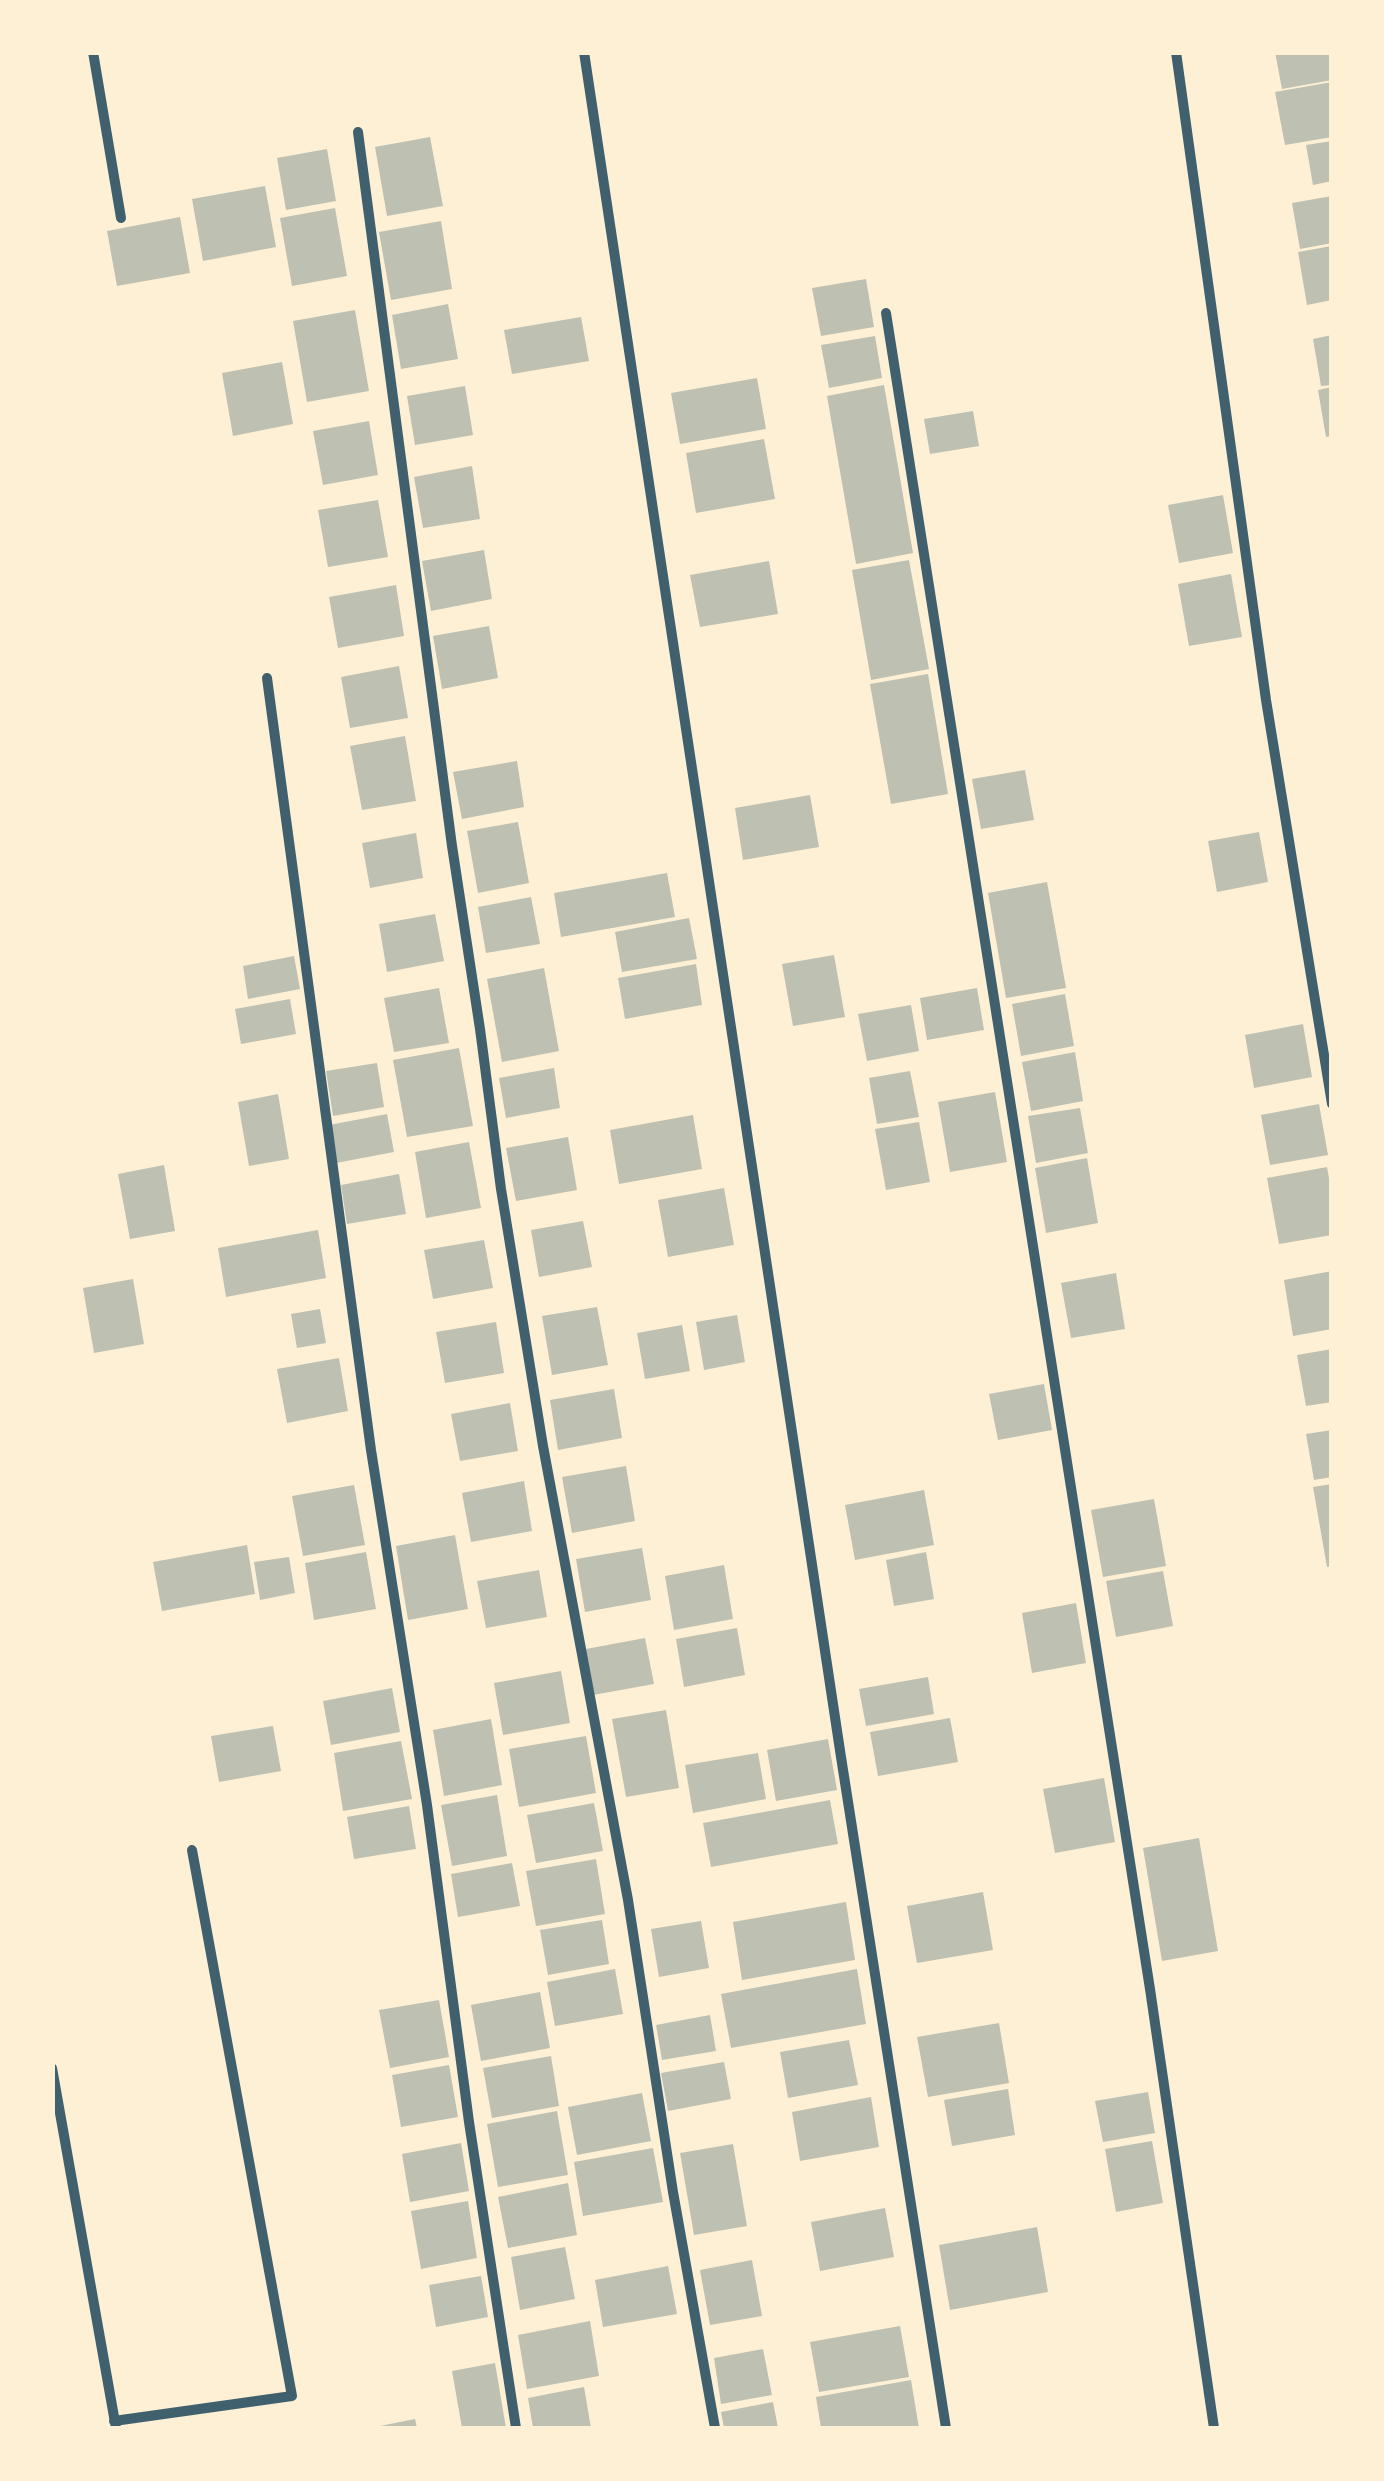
<!DOCTYPE html>
<html>
<head>
<meta charset="utf-8">
<style>
	body { margin:0 }
	#map { position:relative; width:1384px; height:2481px; overflow:hidden; background:#fdf0d5; font-family:Montserrat,sans-serif }
	canvas { display:block }
	.frame { position:absolute; inset:0; border:55px solid #fdf0d5; pointer-events:none }
</style>
</head>
<body>
<div id="map">
<canvas width="1384" height="2481"></canvas>
<div class="frame"></div>
</div>
<script>
const context = document.querySelector('canvas').getContext('2d');
context.lineJoin = 'round';
function paint(path, color) { context.fillStyle = color; context.fill(path, 'evenodd'); }
const toPath = rows => new Path2D(rows.map(r => 'M' + r).join(''));
function stroke(path, color, width, dash) { context.strokeStyle = color; context.lineWidth = width; context.lineCap = dash ? 'butt' : 'round'; context.setLineDash(dash || []); context.stroke(path); }
paint(toPath([
	[1275,52,1332,52,1332,80,1282,89],
	[1332,82,1332,137,1285,145,1275,92],
	[430,137,443,206,387,216,375,147],
	[1332,141,1332,181,1313,185,1306,145],
	[327,149,336,201,286,210,277,158],
	[265,186,276,247,203,261,192,199],
	[1332,196,1332,243,1300,249,1292,203],
	[335,208,347,276,292,286,280,218],
	[180,217,190,273,117,286,107,231],
	[441,221,452,289,391,300,379,232],
	[1332,246,1332,300,1307,305,1298,252],
	[866,279,874,327,821,336,812,288],
	[448,304,458,359,401,369,392,315],
	[355,310,369,391,307,402,293,321],
	[581,317,589,361,512,374,504,330],
	[1332,335,1332,385,1321,386,1313,339],
	[875,336,882,378,829,388,821,345],
	[282,362,293,424,233,436,222,373],
	[757,378,766,429,680,444,671,393],
	[884,385,913,553,856,564,827,396],
	[465,386,473,435,415,445,407,396],
	[1332,387,1332,436,1326,437,1318,390],
	[973,411,979,446,930,454,924,419],
	[369,421,378,475,323,485,313,431],
	[764,439,775,499,696,513,686,453],
	[472,466,480,519,423,528,414,477],
	[1223,495,1233,553,1179,563,1168,505],
	[378,500,388,557,328,567,318,510],
	[484,550,492,599,431,611,422,561],
	[909,560,929,669,871,680,852,570],
	[769,561,778,614,700,627,690,575],
	[1231,574,1242,637,1189,646,1178,584],
	[396,585,404,636,338,648,329,597],
	[489,626,498,678,442,689,433,636],
	[399,666,408,718,350,728,341,677],
	[928,674,948,794,891,804,870,684],
	[405,736,416,801,362,810,350,746],
	[517,761,524,807,462,819,453,772],
	[1025,770,1034,820,981,829,972,779],
	[810,795,819,847,743,860,735,808],
	[518,822,529,883,478,893,467,831],
	[1259,832,1268,882,1217,892,1208,841],
	[416,833,423,878,370,888,362,843],
	[667,873,675,917,561,937,554,893],
	[1047,882,1066,988,1006,998,988,893],
	[531,897,540,944,486,953,478,907],
	[435,914,444,961,387,972,379,924],
	[689,918,697,959,622,972,615,932],
	[834,955,845,1017,793,1026,782,964],
	[294,956,300,989,248,999,243,966],
	[696,964,702,1005,625,1019,618,978],
	[544,968,559,1051,502,1062,487,979],
	[439,988,449,1043,394,1052,384,998],
	[977,988,984,1030,927,1040,920,998],
	[1065,994,1074,1046,1021,1056,1012,1004],
	[290,999,296,1034,241,1044,235,1009],
	[911,1005,919,1051,867,1061,858,1014],
	[1303,1024,1312,1077,1254,1088,1245,1035],
	[459,1048,473,1126,407,1137,393,1060],
	[1075,1052,1083,1101,1031,1111,1022,1062],
	[377,1063,384,1107,333,1116,326,1071],
	[554,1068,560,1108,506,1118,499,1078],
	[910,1071,919,1117,877,1124,869,1078],
	[995,1092,1007,1162,950,1172,938,1102],
	[278,1094,289,1159,249,1166,238,1102],
	[1319,1104,1328,1155,1270,1165,1261,1115],
	[1080,1108,1088,1153,1036,1163,1028,1116],
	[387,1114,394,1152,336,1163,329,1125],
	[693,1115,702,1169,619,1184,610,1130],
	[919,1122,930,1182,886,1190,875,1129],
	[568,1137,577,1190,516,1201,506,1148],
	[469,1142,481,1208,426,1218,415,1152],
	[1087,1158,1098,1223,1046,1233,1035,1168],
	[164,1165,175,1231,130,1239,118,1174],
	[1327,1167,1332,1195,1332,1235,1279,1244,1267,1178],
	[399,1174,406,1214,347,1224,341,1185],
	[724,1188,734,1245,668,1257,658,1200],
	[583,1221,592,1267,539,1277,531,1230],
	[318,1230,326,1278,226,1297,218,1248],
	[484,1240,493,1288,433,1299,424,1250],
	[1332,1271,1332,1329,1293,1336,1284,1280],
	[1116,1273,1125,1329,1071,1338,1061,1283],
	[133,1279,144,1344,94,1353,83,1288],
	[597,1307,608,1365,552,1375,542,1316],
	[320,1309,326,1343,297,1348,291,1314],
	[737,1315,745,1362,704,1370,696,1322],
	[496,1322,504,1373,445,1383,436,1332],
	[682,1325,690,1371,645,1379,637,1333],
	[1332,1349,1332,1402,1306,1406,1297,1355],
	[339,1358,348,1411,287,1423,277,1369],
	[1044,1384,1052,1430,998,1440,989,1394],
	[614,1389,622,1438,558,1450,550,1400],
	[510,1403,518,1451,460,1461,451,1414],
	[1332,1430,1332,1477,1314,1480,1306,1434],
	[626,1466,635,1521,572,1533,562,1477],
	[524,1481,532,1531,471,1542,462,1493],
	[1332,1484,1332,1566,1327,1567,1313,1487],
	[354,1485,365,1545,303,1556,292,1496],
	[924,1490,934,1545,855,1560,845,1505],
	[1154,1499,1166,1566,1103,1577,1091,1510],
	[455,1535,468,1609,408,1620,396,1546],
	[247,1545,255,1594,162,1611,153,1562],
	[642,1548,651,1600,585,1612,576,1559],
	[366,1552,376,1609,314,1620,305,1563],
	[926,1552,934,1599,894,1606,886,1560],
	[289,1557,295,1593,260,1600,254,1562],
	[724,1565,733,1619,674,1630,665,1576],
	[539,1570,547,1617,486,1628,477,1581],
	[1163,1571,1173,1626,1116,1637,1106,1581],
	[1076,1603,1086,1663,1032,1673,1022,1613],
	[737,1628,745,1675,684,1687,676,1639],
	[645,1638,654,1684,593,1695,586,1649],
	[561,1671,570,1723,503,1735,494,1683],
	[928,1677,934,1714,866,1726,859,1689],
	[392,1688,400,1732,331,1745,323,1701],
	[666,1710,679,1788,626,1797,612,1719],
	[950,1718,958,1762,878,1776,870,1732],
	[491,1719,502,1785,444,1796,433,1730],
	[273,1726,281,1771,219,1782,211,1736],
	[586,1736,596,1793,519,1807,509,1749],
	[828,1739,837,1790,776,1801,767,1750],
	[401,1741,412,1799,343,1811,334,1753],
	[758,1753,766,1799,693,1813,685,1765],
	[1104,1778,1115,1842,1055,1853,1043,1789],
	[497,1795,507,1856,452,1866,441,1805],
	[830,1800,838,1844,711,1867,703,1823],
	[594,1803,603,1851,536,1863,527,1815],
	[409,1806,416,1849,354,1859,347,1817],
	[1199,1838,1218,1951,1162,1961,1143,1848],
	[596,1859,605,1914,536,1926,526,1871],
	[512,1863,520,1906,458,1917,451,1874],
	[983,1892,993,1950,917,1963,907,1906],
	[846,1902,855,1960,742,1980,733,1922],
	[602,1920,609,1964,548,1975,540,1930],
	[701,1921,709,1968,659,1977,651,1929],
	[615,1969,623,2014,555,2026,547,1982],
	[857,1969,866,2024,731,2048,721,1994],
	[540,1992,550,2048,481,2061,471,2005],
	[439,2000,449,2057,390,2068,379,2010],
	[710,2015,716,2051,662,2060,656,2025],
	[999,2023,1009,2083,928,2097,917,2037],
	[849,2040,858,2085,788,2098,780,2052],
	[551,2056,559,2106,492,2118,483,2068],
	[724,2062,731,2099,668,2111,661,2073],
	[449,2065,458,2117,401,2127,392,2075],
	[1008,2089,1015,2135,952,2146,944,2100],
	[1148,2092,1155,2133,1103,2142,1095,2101],
	[642,2093,651,2141,577,2155,568,2107],
	[871,2097,879,2147,800,2161,792,2112],
	[557,2111,568,2175,498,2187,487,2124],
	[1152,2141,1163,2203,1116,2212,1105,2149],
	[461,2143,469,2191,410,2202,402,2154],
	[733,2144,747,2226,694,2235,680,2153],
	[653,2148,663,2202,583,2216,574,2162],
	[568,2183,577,2235,508,2248,498,2197],
	[468,2201,477,2258,421,2269,411,2211],
	[885,2208,894,2257,820,2271,811,2222],
	[1037,2227,1048,2292,950,2310,939,2245],
	[565,2247,575,2299,520,2310,511,2257],
	[752,2260,762,2316,710,2325,700,2270],
	[668,2266,677,2314,603,2327,595,2280],
	[481,2276,488,2317,436,2327,429,2285],
	[590,2321,599,2376,527,2389,518,2335],
	[900,2326,909,2377,819,2392,810,2342],
	[763,2349,772,2395,721,2404,714,2358],
	[495,2363,506,2428,462,2428,452,2371],
	[911,2380,919,2428,821,2428,816,2397],
	[584,2387,591,2428,533,2428,528,2398],
	[773,2402,778,2428,724,2428,721,2412],
	[415,2419,417,2428,375,2428,375,2427]
]), '#bec0b2');
stroke(toPath([
	[93,52,121,218],
	[584,52,841,1757,946,2428],
	[1176,52,1266,700,1332,1104],
	[358,132,452,846,480,1029,501,1189,543,1446,628,1900,673,2192,715,2428],
	[886,313,1150,1989,1214,2428],
	[267,678,371,1450,427,1805,469,2122,516,2428],
	[52,2068,116,2428],
	[114,2421,292,2396,192,1850]
]), '#3f606c', 10);
</script>
</body>
</html>
